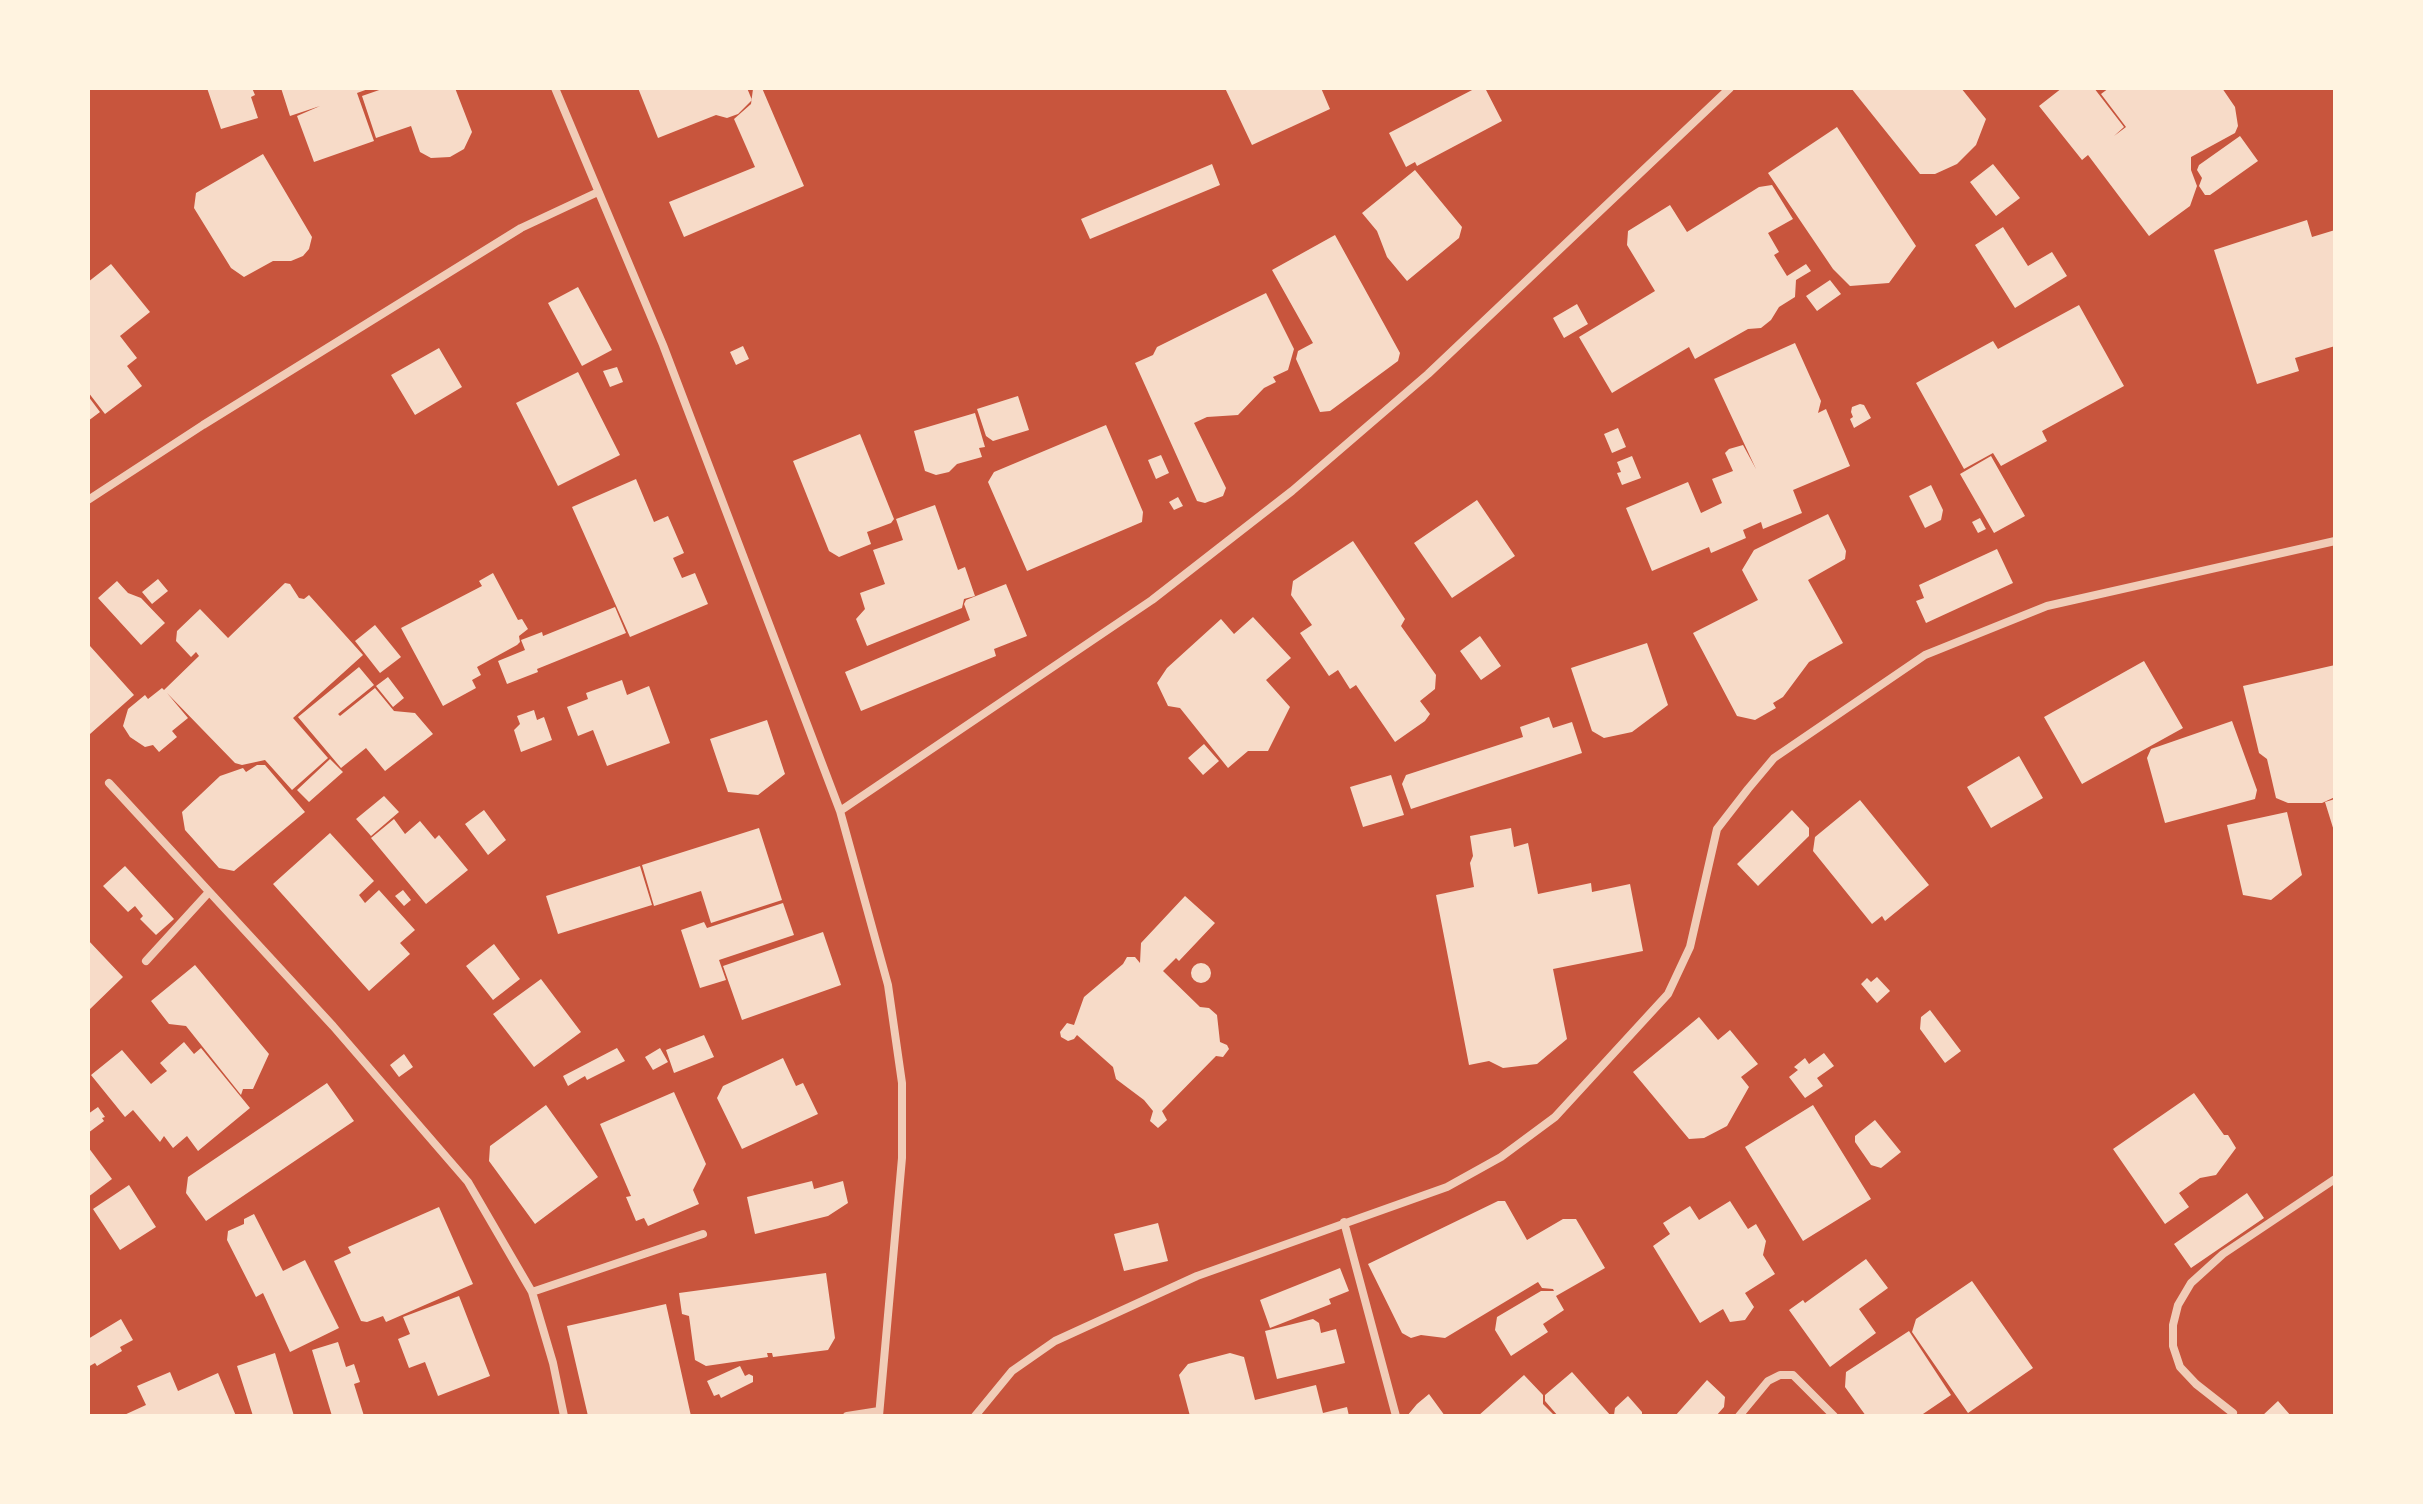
<!DOCTYPE html>
<html>
<head>
<meta charset="utf-8">
<style>
	body { margin:0 }
	#map { position:relative; width:2423px; height:1504px; overflow:hidden; background:#c8553d; font-family:Spectral,serif }
	canvas { display:block }
	.frame { position:absolute; inset:0; border:90px solid #fff3e0; pointer-events:none }
</style>
</head>
<body>
<div id="map">
<canvas width="2423" height="1504"></canvas>
<div class="frame"></div>
</div>
<script>
const context = document.querySelector('canvas').getContext('2d');
context.lineJoin = 'round';
function paint(path, color) { context.fillStyle = color; context.fill(path, 'evenodd'); }
const toPath = rows => new Path2D(rows.map(r => 'M' + r).join(''));
function stroke(path, color, width, dash) { context.strokeStyle = color; context.lineWidth = width; context.lineCap = dash ? 'butt' : 'round'; context.setLineDash(dash || []); context.stroke(path); }
paint(toPath([
	[207,88,252,88,255,95,251,97,258,118,221,129],
	[281,88,371,88,357,93,374,141,314,162,297,116,320,106,290,116],
	[385,88,455,88,472,132,464,149,450,157,431,158,420,152,411,126,376,138,362,96],
	[638,88,747,88,752,100,738,114,727,118,716,115,658,138],
	[762,88,804,186,684,237,669,202,755,167,734,119,751,104,753,89],
	[1225,88,1321,88,1330,109,1252,145],
	[1476,88,1485,88,1502,121,1417,166,1415,162,1406,167,1389,133],
	[1851,88,1961,88,1986,119,1976,145,1957,164,1935,174,1920,174],
	[2062,88,2094,88,2124,127,2114,136,2126,127,2101,94,2109,88,2222,88,2235,107,2238,126,2235,133,2191,157,2191,170,2197,186,2190,206,2149,236,2088,155,2082,160,2039,106],
	[1837,127,1916,246,1889,283,1850,286,1833,269,1768,173],
	[2240,136,2258,161,2210,195,2205,195,2199,186,2202,178,2197,170,2199,165],
	[263,154,312,237,309,249,303,256,291,261,273,261,244,277,231,268,194,208,196,193],
	[1212,164,1220,185,1090,239,1081,219],
	[1993,164,2020,198,1996,216,1970,182],
	[1415,170,1462,227,1459,238,1407,281,1387,257,1377,231,1362,213],
	[1772,185,1793,219,1768,233,1779,252,1774,255,1787,276,1806,264,1811,271,1796,280,1795,297,1779,307,1771,320,1761,328,1748,329,1695,359,1689,347,1612,393,1579,337,1655,291,1627,245,1628,231,1670,205,1687,232,1759,187],
	[2307,220,2312,237,2335,230,2335,346,2295,358,2299,371,2257,384,2214,250],
	[2003,227,2028,266,2052,252,2067,276,2015,308,1975,245],
	[1335,235,1400,353,1398,361,1330,411,1320,412,1296,359,1298,351,1313,343,1272,270],
	[111,264,150,312,120,336,137,358,127,366,142,386,105,414,88,392,88,282],
	[1830,280,1841,294,1817,311,1806,296],
	[578,287,612,350,582,366,548,303],
	[1266,293,1294,349,1288,370,1273,377,1276,382,1264,388,1238,415,1207,417,1194,423,1226,488,1223,496,1205,503,1197,501,1135,363,1153,355,1157,347],
	[1577,304,1588,324,1564,338,1553,318],
	[2079,305,2124,386,2042,431,2047,441,2001,466,1993,453,1964,469,1916,383,1993,341,1998,349],
	[1795,343,1821,401,1818,413,1826,409,1850,466,1793,490,1802,513,1763,529,1761,522,1743,530,1746,538,1711,553,1709,547,1652,571,1626,508,1688,482,1701,513,1722,503,1712,479,1733,471,1725,453,1729,449,1743,445,1756,469,1714,379],
	[743,346,749,359,736,365,730,352],
	[439,348,462,387,415,415,391,375],
	[617,367,623,382,610,387,603,371],
	[578,372,620,455,558,486,516,403],
	[88,396,100,412,88,421],
	[1018,396,1029,430,993,441,986,436,977,409],
	[1860,404,1864,405,1871,418,1854,428,1850,419,1853,417,1851,412,1852,407],
	[975,413,985,447,979,448,982,457,957,464,949,472,936,475,925,471,914,431],
	[1106,425,1143,512,1142,522,1027,571,988,482,994,472],
	[1618,428,1626,447,1612,453,1604,434],
	[860,434,894,519,891,523,867,532,871,544,839,557,829,551,793,461],
	[1161,455,1169,473,1156,479,1148,460],
	[1632,456,1641,478,1622,485,1617,473,1621,472,1617,462],
	[1991,456,2025,516,1994,533,1960,474],
	[636,479,654,522,668,516,684,553,673,558,682,578,695,573,708,604,630,637,572,507],
	[1931,485,1943,510,1941,520,1925,528,1909,496],
	[1178,497,1183,506,1174,510,1169,502],
	[1477,500,1515,556,1452,598,1414,543],
	[935,505,958,570,965,567,975,596,964,599,962,608,867,646,856,619,865,609,860,593,885,584,873,550,903,540,896,519],
	[1828,514,1846,551,1845,559,1808,580,1843,643,1809,662,1783,697,1773,703,1776,708,1755,720,1737,716,1693,633,1758,600,1742,570,1754,550],
	[1980,518,1986,529,1978,533,1972,522],
	[1353,541,1405,619,1401,626,1436,675,1435,689,1420,701,1430,714,1425,721,1395,742,1356,685,1350,689,1338,670,1329,676,1300,633,1312,625,1291,595,1293,581],
	[1997,549,2013,583,1926,623,1916,601,1924,598,1919,585],
	[493,573,518,620,522,619,528,629,519,636,520,642,517,645,477,667,481,675,472,680,476,688,443,706,401,628,482,586,479,581],
	[158,579,168,591,152,604,142,592],
	[117,581,128,593,141,598,165,623,141,645,98,598],
	[285,583,290,584,299,598,304,599,309,595,363,655,293,718,328,758,292,790,265,760,242,765,235,763,167,693,188,718,172,731,177,737,159,752,153,745,145,747,130,737,123,726,128,709,145,695,148,699,162,688,164,690,199,656,196,652,191,657,176,641,177,631,200,609,228,638],
	[1006,584,1027,636,994,649,996,656,861,711,845,672,970,620,964,604,966,600],
	[615,607,626,633,537,669,538,672,507,684,498,661,525,650,521,640,542,632,543,636],
	[1253,617,1291,658,1266,680,1290,707,1268,751,1248,751,1228,768,1180,708,1168,706,1157,683,1167,668,1221,619,1234,634],
	[375,625,401,657,380,673,355,641],
	[1480,636,1501,666,1481,680,1460,651],
	[1647,643,1668,705,1632,732,1604,738,1592,731,1571,668],
	[90,646,134,695,90,734,88,734],
	[2144,661,2183,728,2082,784,2044,717],
	[2335,665,2335,797,2322,803,2288,803,2276,798,2267,759,2259,753,2243,686],
	[359,667,374,685,338,714,340,716,375,688,394,711,415,713,433,734,385,771,366,748,341,768,298,717],
	[388,677,404,698,393,707,376,686],
	[622,680,627,695,649,686,670,743,607,766,593,730,578,736,567,707,588,699,586,693],
	[534,710,537,720,544,717,552,740,521,752,514,730,520,724,517,716],
	[1549,717,1553,728,1572,722,1582,753,1411,809,1402,784,1406,775,1523,737,1520,727],
	[767,720,785,774,758,795,728,792,710,739],
	[2232,721,2257,790,2255,799,2165,823,2147,758,2151,749],
	[1204,744,1219,761,1203,775,1188,758],
	[2019,756,2043,798,1991,828,1967,787],
	[330,759,343,772,309,802,297,790],
	[257,765,265,765,305,812,234,871,219,868,185,830,182,812,220,776,243,768,246,772],
	[1391,775,1404,815,1363,827,1350,787],
	[384,796,399,812,371,836,356,819],
	[2335,799,2335,830,2334,831,2325,802],
	[1860,800,1929,885,1885,921,1882,916,1872,924,1813,851,1815,837],
	[484,810,506,840,488,855,465,824],
	[1792,810,1809,828,1809,836,1758,886,1737,864],
	[2287,812,2302,875,2271,900,2243,895,2227,825],
	[394,819,405,834,420,821,435,839,439,835,468,870,426,904,371,838],
	[759,828,782,900,711,923,701,891,654,906,642,865],
	[1511,828,1514,847,1528,843,1538,894,1591,883,1592,892,1630,884,1643,951,1553,969,1567,1039,1537,1064,1503,1068,1489,1061,1469,1065,1436,895,1474,887,1470,863,1473,856,1470,836],
	[330,833,374,881,359,895,365,903,379,890,415,930,400,943,410,954,369,991,273,884],
	[125,866,174,919,156,935,140,919,143,916,135,906,128,912,103,886],
	[640,866,652,905,558,934,546,896],
	[403,890,411,900,404,906,395,896],
	[1185,896,1215,923,1179,961,1176,958,1163,971,1200,1007,1209,1008,1217,1015,1220,1042,1227,1045,1229,1049,1223,1057,1216,1056,1162,1111,1167,1120,1158,1128,1150,1121,1153,1111,1144,1100,1116,1079,1113,1067,1077,1035,1074,1039,1068,1041,1061,1037,1060,1032,1067,1023,1074,1025,1084,997,1123,964,1127,957,1135,957,1140,963,1141,943],
	[783,903,794,935,719,960,726,980,700,988,681,930,704,922,707,928],
	[823,932,841,985,742,1020,723,966],
	[88,940,123,977,88,1011],
	[494,944,520,979,493,1000,466,966],
	'1191 973a10 10 0 1 1 20 0a10 10 0 1 1-20 0Z',
	[195,965,269,1054,253,1089,243,1089,241,1095,186,1026,169,1024,151,1001],
	[1877,977,1890,991,1877,1003,1861,984,1867,978,1871,982],
	[541,979,581,1032,534,1067,493,1014],
	[1930,1010,1961,1051,1945,1063,1920,1029,1921,1017],
	[1699,1017,1718,1040,1730,1030,1758,1064,1741,1077,1749,1087,1727,1126,1704,1138,1689,1139,1633,1072],
	[704,1035,714,1057,674,1073,666,1050],
	[184,1042,194,1054,201,1048,250,1108,198,1151,187,1136,173,1148,164,1136,160,1142,133,1110,125,1117,91,1075,122,1050,151,1084,167,1071,160,1063],
	[617,1048,625,1061,587,1080,585,1076,568,1086,563,1076],
	[660,1048,668,1062,653,1070,645,1057],
	[1824,1053,1834,1066,1817,1078,1823,1086,1805,1098,1789,1077,1798,1070,1794,1067,1805,1058,1809,1064],
	[404,1054,413,1067,399,1077,390,1065],
	[783,1058,796,1086,803,1083,818,1114,742,1149,717,1098,723,1086],
	[327,1083,354,1121,206,1221,186,1193,188,1177],
	[674,1092,706,1164,693,1190,699,1204,648,1226,644,1218,636,1221,626,1197,631,1196,600,1124],
	[2194,1093,2224,1135,2228,1135,2236,1148,2216,1175,2200,1178,2179,1193,2189,1207,2165,1224,2113,1149],
	[546,1105,598,1177,535,1224,489,1161,490,1146],
	[1813,1105,1871,1199,1803,1241,1745,1147],
	[98,1107,105,1117,102,1118,104,1121,88,1133,88,1114],
	[1875,1120,1901,1152,1881,1168,1871,1165,1855,1142,1855,1136],
	[88,1147,112,1179,88,1197],
	[812,1181,814,1189,843,1181,848,1203,828,1216,755,1234,747,1197],
	[129,1185,156,1227,120,1250,93,1209],
	[2247,1193,2264,1218,2191,1268,2174,1244],
	[1498,1201,1505,1201,1527,1240,1563,1219,1576,1219,1605,1268,1556,1296,1564,1310,1543,1324,1548,1332,1511,1356,1495,1330,1497,1317,1541,1291,1554,1291,1553,1289,1542,1288,1538,1282,1445,1338,1421,1335,1411,1338,1402,1333,1368,1264],
	[1730,1201,1748,1229,1756,1224,1766,1241,1763,1255,1775,1274,1745,1293,1754,1307,1745,1320,1730,1322,1723,1309,1700,1323,1653,1246,1670,1234,1663,1223,1690,1206,1699,1220],
	[439,1207,473,1284,386,1322,383,1316,367,1322,361,1321,334,1261,351,1253,348,1247],
	[254,1214,283,1271,305,1260,339,1328,290,1352,263,1293,256,1297,227,1240,228,1231,244,1224,244,1219],
	[1158,1223,1168,1261,1124,1271,1114,1234],
	[1866,1259,1888,1288,1859,1309,1876,1333,1830,1367,1789,1310,1803,1300,1805,1303],
	[1340,1268,1349,1291,1329,1299,1331,1304,1270,1328,1260,1300],
	[826,1273,835,1338,828,1350,773,1357,772,1353,767,1353,768,1357,706,1366,695,1360,689,1316,682,1314,679,1293],
	[1972,1281,2033,1368,1968,1413,1912,1332,1916,1319],
	[459,1296,490,1376,438,1396,425,1362,409,1368,398,1339,410,1334,403,1317],
	[666,1304,691,1416,588,1416,567,1326],
	[121,1319,133,1340,120,1347,122,1351,97,1366,95,1363,88,1367,88,1339],
	[1313,1319,1319,1323,1321,1333,1336,1329,1345,1363,1277,1379,1265,1331],
	[1909,1331,1951,1395,1920,1416,1866,1416,1845,1387,1846,1372],
	[338,1342,346,1367,354,1364,360,1382,354,1384,364,1416,332,1416,312,1350],
	[275,1353,294,1416,253,1416,237,1366],
	[1230,1353,1244,1357,1255,1400,1316,1385,1323,1413,1347,1407,1349,1416,1190,1416,1179,1375,1188,1364],
	[740,1366,745,1376,749,1374,753,1376,753,1382,721,1398,719,1394,714,1396,707,1381],
	[170,1372,178,1391,218,1373,236,1416,122,1416,146,1405,137,1386],
	[1572,1372,1611,1416,1558,1416,1545,1401,1545,1395],
	[1524,1375,1543,1395,1543,1404,1555,1416,1478,1416],
	[1707,1380,1725,1397,1724,1407,1716,1416,1675,1416],
	[1429,1394,1445,1416,1407,1416,1417,1404],
	[1628,1396,1642,1412,1642,1416,1614,1415,1615,1408],
	[2278,1401,2291,1416,2262,1416]
]), '#f7dbc8');
stroke(toPath([
	[555,88,663,345,840,811,888,985,902,1083,902,1158,879,1416],
	[88,500,203,425,521,228,598,192],
	[109,783,333,1026,468,1182,532,1292,553,1363,564,1416],
	[840,811,1152,600,1292,491,1428,374,1730,88],
	[146,961,209,892],
	[1344,1222,1396,1416],
	[532,1292,703,1234],
	[2233,1413,2196,1384,2180,1367,2173,1346,2173,1325,2178,1305,2191,1283,2223,1254,2335,1179],
	[847,1416,879,1411],
	[975,1416,1012,1371,1055,1341,1197,1276,1447,1187,1501,1157,1555,1117,1668,994,1690,947,1717,829,1748,789,1774,758,1925,655,2047,606,2335,541],
	[1739,1416,1768,1381,1780,1375,1793,1375,1834,1416]
]), '#f1ccb7', 8);
</script>
</body>
</html>
